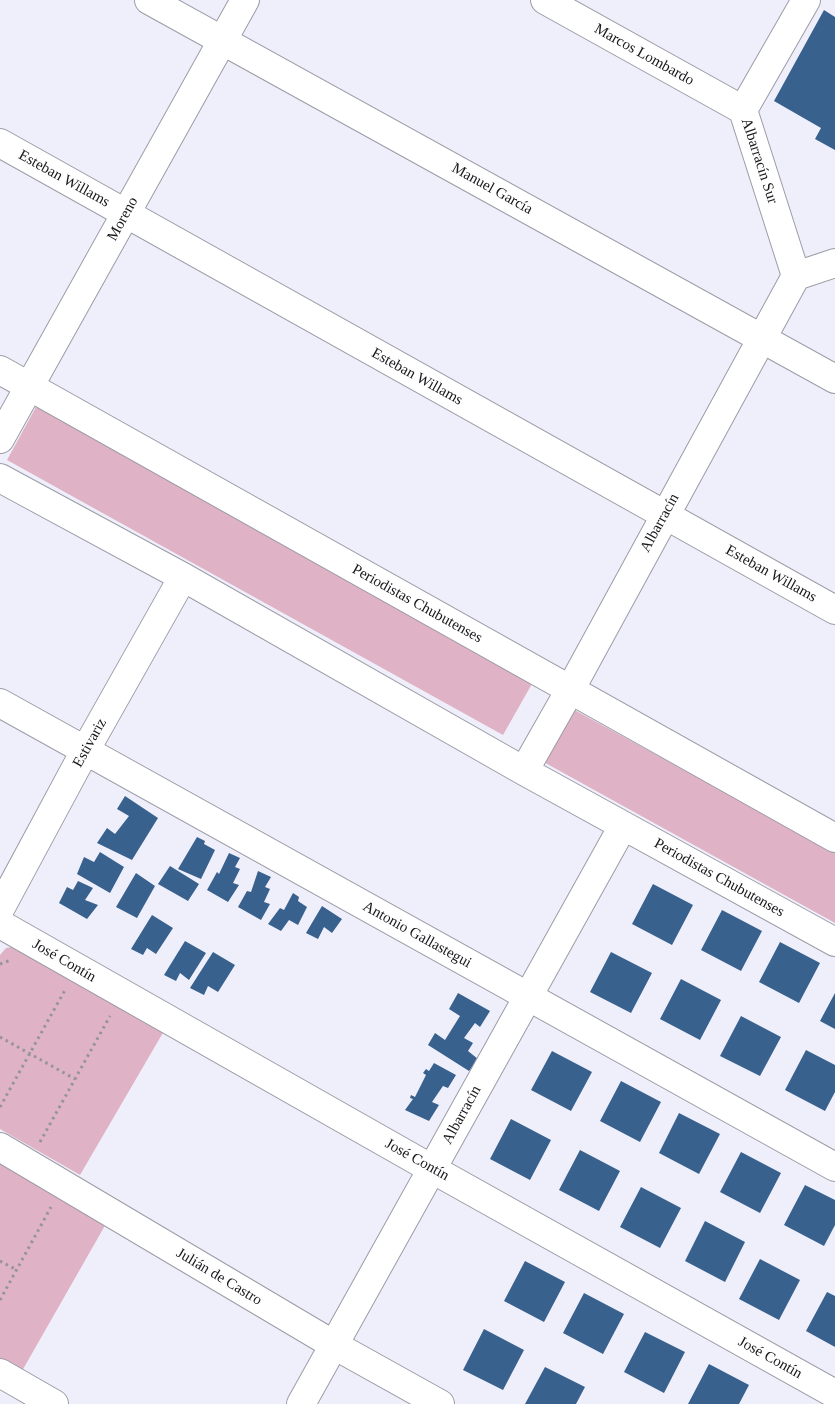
<!DOCTYPE html>
<html>
<head>
<meta charset="utf-8">
<style>
	body { margin:0 }
	canvas { display:block; background:#efeffb }
</style>
</head>
<body>
<canvas width="835" height="1404"></canvas>
<script>
const context = document.querySelector('canvas').getContext('2d');
context.lineJoin = 'round';
function paint(path, color) { context.fillStyle = color; context.fill(path, 'evenodd'); }
const toPath = rows => new Path2D(rows.map(r => 'M' + r).join(''));
function stroke(path, color, width, dash) { context.strokeStyle = color; context.lineWidth = width; context.lineCap = dash ? 'butt' : 'round'; context.setLineDash(dash || []); context.stroke(path); }
function drawText(font, color, halo, rows, align = 'center') {
  context.font = font + ' "Times New Roman",serif'; context.lineWidth = 5; context.setLineDash([]); context.textBaseline = 'middle'; context.strokeStyle = halo; context.fillStyle = color; for (const [text, x, y, turn = 0] of rows) {
    context.save(); context.translate(x, y); context.rotate((+turn || 0) * Math.PI / 180); context.textAlign = isNaN(turn) ? turn : align; if (halo) context.strokeText(text, 0, 0); context.fillText(text, 0, 0); context.restore();
  }
}
paint(toPath([
	[36,407,533,682,503,735,7,460],
	[569,707,835,853,835,923,540,760],
	[17,946,164,1031,80,1175,0,1129,0,955,6,948],
	[0,1161,107,1222,22,1371,0,1359]
]), '#e0b2c5');
paint(toPath([
	[824,10,835,17,835,150,815,139,821,128,774,101],
	[125,796,158,818,132,860,97,843,107,828,115,834,129,816,117,809],
	[197,837,205,841,204,844,215,850,201,879,178,869],
	[100,852,124,867,110,893,77,874,84,857,94,862],
	[229,853,240,858,235,867,240,869,233,883,239,885,228,902,207,890,217,872,219,874],
	[170,866,199,884,188,901,158,884],
	[258,871,271,877,265,887,270,889,264,902,270,904,261,920,238,907,247,891,251,892],
	[136,873,155,886,137,918,116,907],
	[78,881,93,888,85,900,98,905,87,919,59,903,67,887,73,890],
	[653,884,693,905,672,945,632,924],
	[293,893,299,897,298,901,307,907,298,925,289,920,281,931,268,924,280,908,284,910],
	[322,906,342,919,332,933,324,927,318,939,306,933],
	[722,910,762,931,741,971,701,950],
	[152,915,173,928,156,954,147,948,143,955,131,949],
	[185,941,206,953,189,980,180,973,176,981,164,975],
	[780,942,820,963,799,1003,759,982],
	[213,952,235,965,218,992,208,986,204,995,190,988],
	[611,952,652,973,631,1013,590,992],
	[681,979,721,1000,700,1040,660,1019],
	[458,993,490,1011,480,1027,475,1023,464,1038,473,1043,468,1051,478,1059,469,1071,428,1045,435,1033,445,1040,460,1016,449,1009],
	[835,993,835,1029,820,1021],
	[741,1016,781,1037,760,1076,720,1056],
	[806,1050,835,1065,835,1092,825,1111,785,1090],
	[552,1051,592,1072,571,1111,531,1090],
	[434,1063,456,1075,448,1088,443,1086,432,1102,439,1105,429,1121,405,1110,413,1099,410,1098,411,1095,415,1097,426,1075,423,1073,426,1069,429,1071],
	[621,1081,661,1102,640,1142,600,1121],
	[679,1113,720,1134,699,1174,659,1153],
	[511,1119,551,1140,530,1180,490,1159],
	[580,1150,620,1171,599,1211,559,1190],
	[741,1152,781,1173,760,1213,720,1192],
	[805,1185,835,1200,835,1225,824,1246,784,1225],
	[641,1187,681,1208,660,1248,620,1227],
	[705,1221,745,1242,725,1282,685,1261],
	[760,1259,800,1280,779,1320,739,1299],
	[525,1261,565,1282,544,1322,504,1301],
	[827,1292,835,1296,835,1347,806,1331],
	[584,1293,624,1314,603,1354,563,1333],
	[484,1329,524,1350,503,1390,463,1370],
	[645,1332,685,1352,664,1393,624,1372],
	[709,1364,749,1385,739,1404,688,1404],
	[545,1367,585,1387,576,1404,525,1404]
]), '#38618e');
const minor = toPath([
	[149,0,835,379],
	[545,0,743,110],
	[0,143,835,610],
	[796,276,743,110,806,0],
	[796,276,835,263],
	[0,370,835,838],
	[0,439,245,0],
	[0,478,183,577,524,771,835,942],
	[0,703,835,1167],
	[524,771,570,690,796,276],
	[0,909,86,749,183,577],
	[0,924,432,1169,835,1394],
	[0,1147,334,1345,440,1404],
	[0,1373,54,1404],
	[301,1404,623,826]
]);
stroke(minor, '#9c9ca7', 30);
stroke(toPath([
	[0,964,11,960],
	[0,1037,75,1079],
	[0,1107,65,990],
	[40,1142,110,1016],
	[0,1261,17,1270],
	[0,1300,51,1207]
]), '#94949c', 3, [2.5, 4]);
stroke(minor, '#fff', 28);
drawText('15px', '#17171b', '#fefefe', [
	["Marcos Lombardo",644,55,29],
	["Albarracín Sur",759,161,72],
	["Esteban Willams",64,179,29],
	["Manuel García",492,189,29],
	["Moreno",123,219,-61],
	["Esteban Willams",417,377,29],
	["Albarracín",660,523,-61],
	["Esteban Willams",771,574,29],
	["Periodistas Chubutenses",417,604,29],
	["Estivariz",90,743,-61],
	["Periodistas Chubutenses",719,878,29],
	["Antonio Gallastegui",417,935,29],
	["José Contín",64,961,30],
	["Albarracín",462,1115,-61],
	["José Contín",417,1160,29],
	["Julián de Castro",219,1277,31],
	["José Contín",770,1358,29]
]);
</script>
</body>
</html>
